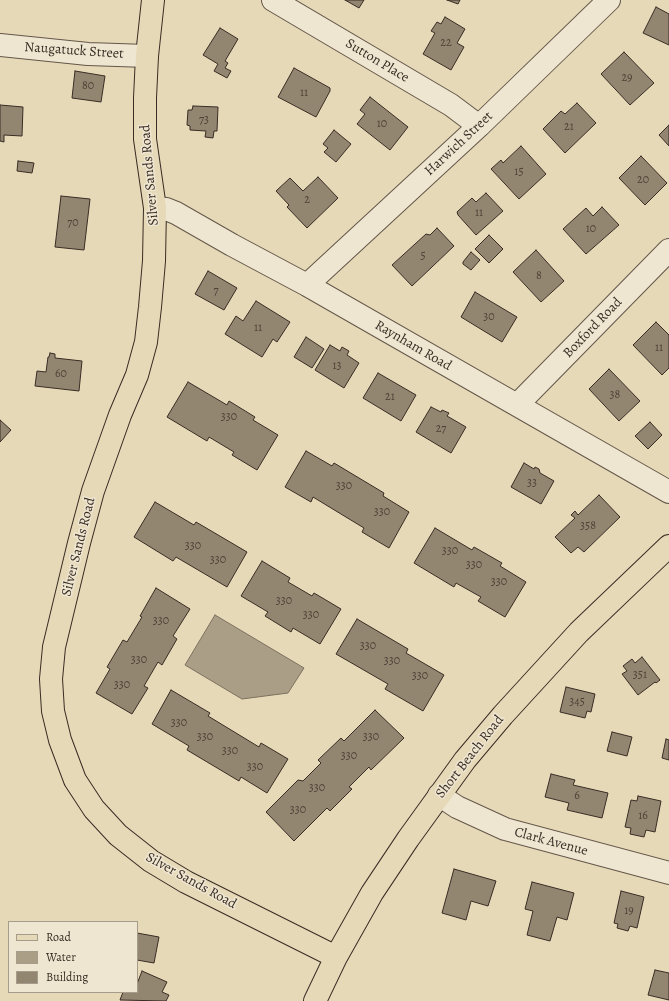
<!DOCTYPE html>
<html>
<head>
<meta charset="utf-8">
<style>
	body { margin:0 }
	#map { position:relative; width:669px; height:1001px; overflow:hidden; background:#e6d9b8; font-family:Alegreya,serif }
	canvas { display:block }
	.legend { position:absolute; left:8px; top:921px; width:130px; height:72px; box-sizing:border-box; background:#efe6d1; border:1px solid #a69c8c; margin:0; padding:5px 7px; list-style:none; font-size:12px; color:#392c24 }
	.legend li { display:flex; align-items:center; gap:8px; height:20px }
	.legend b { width:20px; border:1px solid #a69c8c }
</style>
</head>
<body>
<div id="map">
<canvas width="669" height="1001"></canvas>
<ul class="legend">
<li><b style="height:5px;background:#e6d9b8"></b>Road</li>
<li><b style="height:11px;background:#ab9e86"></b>Water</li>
<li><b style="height:11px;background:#938671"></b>Building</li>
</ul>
</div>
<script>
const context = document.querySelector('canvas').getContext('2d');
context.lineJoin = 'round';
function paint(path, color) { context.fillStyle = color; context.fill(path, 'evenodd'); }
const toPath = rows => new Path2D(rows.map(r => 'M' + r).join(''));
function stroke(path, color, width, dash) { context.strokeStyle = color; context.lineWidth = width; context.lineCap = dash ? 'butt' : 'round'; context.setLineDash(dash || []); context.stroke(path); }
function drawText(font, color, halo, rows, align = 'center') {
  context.font = font + ' Alegreya,serif'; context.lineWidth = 3; context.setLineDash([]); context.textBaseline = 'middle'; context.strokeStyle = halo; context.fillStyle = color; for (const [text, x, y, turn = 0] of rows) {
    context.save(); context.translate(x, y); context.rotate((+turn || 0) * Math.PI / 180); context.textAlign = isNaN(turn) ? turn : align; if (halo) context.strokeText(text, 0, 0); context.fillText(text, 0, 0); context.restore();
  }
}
const water = toPath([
	[215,615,304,668,288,693,242,699,185,665,215,615]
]);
paint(water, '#ab9e86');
stroke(water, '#7d705f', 1);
const building = toPath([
	[345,0,364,0,359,8,345,0],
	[447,0,460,0,458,4,447,0],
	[656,7,669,14,669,45,643,33,656,7],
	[445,17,465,29,457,43,464,47,451,70,423,54,435,33,431,31,437,22,441,24,445,17],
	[220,28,238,39,225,61,228,63,225,68,231,71,227,78,214,71,218,64,203,55,220,28],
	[624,52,654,83,630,105,601,74,624,52],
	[294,68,330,88,330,91,316,117,278,97,294,68],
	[75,71,105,76,101,102,72,98,75,71],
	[370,97,408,127,390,150,357,124,365,114,360,110,370,97],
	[577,103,596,123,565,153,543,129,561,111,565,114,577,103],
	[0,105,23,107,22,136,4,135,4,142,0,141,0,105],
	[193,106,218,107,217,131,214,131,213,138,205,137,206,131,190,130,190,126,187,125,188,110,192,110,193,106],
	[669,125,669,146,659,135,669,125],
	[334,130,351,144,336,162,324,152,328,148,323,144,334,130],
	[521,146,546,174,519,199,491,169,501,160,503,163,521,146],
	[641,156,667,183,645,205,619,178,641,156],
	[18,161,34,163,32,173,17,171,18,161],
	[318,177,338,198,307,228,287,207,289,205,276,191,290,178,303,191,318,177],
	[486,193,503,211,476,235,458,215,457,212,472,198,476,202,486,193],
	[61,196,90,199,84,250,55,247,61,196],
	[602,207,619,225,586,254,563,229,586,208,593,216,602,207],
	[437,228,454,246,412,286,392,265,426,234,430,235,437,228],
	[489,235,503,249,489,263,475,249,489,235],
	[536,250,564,281,541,302,513,272,536,250],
	[471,252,480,260,471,270,463,264,463,262,471,252],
	[208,271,237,288,224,310,195,294,208,271],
	[475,292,517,317,502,342,461,317,475,292],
	[256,301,290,322,277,342,273,339,262,357,225,334,236,316,243,321,256,301],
	[656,322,669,335,669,368,662,375,633,345,656,322],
	[306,337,324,349,312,368,294,357,306,337],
	[330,345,340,351,342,347,349,351,347,355,359,363,344,388,315,370,330,345],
	[50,353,55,354,55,358,82,361,79,391,35,386,37,371,46,372,48,357,49,357,50,353],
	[609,369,640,401,619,421,589,389,609,369],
	[378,373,416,395,401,421,363,398,378,373],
	[188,382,227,405,229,401,255,417,253,420,278,435,257,470,232,455,234,452,209,437,207,441,167,417,188,382],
	[431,407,441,412,442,410,449,413,447,416,466,427,451,453,416,432,431,407],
	[0,420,11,430,0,442,0,420],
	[650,422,662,435,648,449,635,436,650,422],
	[306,451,332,466,334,463,384,493,383,496,409,512,389,548,362,532,364,528,313,497,311,502,285,487,306,451],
	[524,463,534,469,535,467,539,469,540,473,554,481,541,504,511,487,524,463],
	[599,495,620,517,584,552,578,547,571,553,555,537,575,518,571,515,575,511,578,515,599,495],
	[155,502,194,525,196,522,247,552,227,587,176,557,173,561,134,537,155,502],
	[435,528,472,550,474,547,502,563,500,566,526,582,505,617,478,601,481,597,456,583,454,587,414,563,435,528],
	[262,561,290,578,288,582,312,596,314,593,341,609,320,644,293,628,291,632,265,616,268,612,241,596,262,561],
	[156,588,190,609,173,636,177,639,162,665,158,662,144,686,148,688,132,714,96,693,110,669,107,667,123,640,127,642,142,617,140,616,156,588],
	[357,619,408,649,406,653,444,675,423,711,385,689,388,684,336,654,357,619],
	[642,657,660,680,656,683,655,682,638,695,622,674,627,671,623,666,632,659,635,663,642,657],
	[566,687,595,694,591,712,587,711,585,718,560,712,566,687],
	[171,690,210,713,208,716,259,747,261,743,288,759,267,793,241,777,239,781,187,750,189,746,152,724,171,690],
	[375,710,404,738,371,770,369,767,349,787,352,789,330,811,327,808,294,841,266,812,298,780,303,781,321,763,318,760,341,738,344,741,375,710],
	[612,732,632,737,627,756,607,751,612,732],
	[666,739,669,740,669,760,662,758,666,739],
	[551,774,575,780,573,785,608,793,602,818,567,810,569,803,545,797,551,774],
	[638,796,661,801,655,832,646,830,644,837,630,834,631,828,625,827,631,800,637,801,638,796],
	[454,869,496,881,488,906,471,901,466,920,442,913,454,869],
	[532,882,574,893,567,920,557,917,550,941,527,935,533,911,525,909,532,882],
	[621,891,644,897,637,928,630,926,628,931,617,928,618,924,614,923,621,891],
	[137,933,159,937,154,963,137,960,137,933],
	[655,970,669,973,669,1000,648,995,655,970],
	[142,971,167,982,162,992,169,995,166,1001,120,1000,123,992,137,992,137,984,142,971]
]);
paint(building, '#938671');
stroke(building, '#392c24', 1);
const minor = toPath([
	[273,0,451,105,479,126],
	[0,45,88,54,147,56],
	[155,208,166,209,176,213,232,245,307,285,669,492],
	[307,285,479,126,609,0],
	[517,405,669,250],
	[439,795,457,807,505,829,669,873]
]);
const major = toPath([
	[153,0,147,56,145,98,145,139,155,208,154,261,150,307,146,342,137,375,120,415,93,491,79,543,54,647,51,679,53,711,60,740,75,780,94,809,118,835,151,861,186,882,336,957],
	[315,1001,336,957,372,893,408,839,465,760,503,715,579,632,669,546]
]);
stroke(minor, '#645749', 24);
stroke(major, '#392c24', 24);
stroke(minor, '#efe6d1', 22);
stroke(major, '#e6d9b8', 22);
drawText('12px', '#504237', null, [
	["22",446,43],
	["29",627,78],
	["80",88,86],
	["11",304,93],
	["73",204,120],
	["10",382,124],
	["21",569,127],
	["15",519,172],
	["20",643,180],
	["2",307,200],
	["11",479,213],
	["70",73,223],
	["10",591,229],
	["5",423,256],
	["8",539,276],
	["7",216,291],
	["30",489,317],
	["11",258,328],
	["11",659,348],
	["13",337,366],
	["60",61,374],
	["38",615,395],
	["21",390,397],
	["330",229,417],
	["27",441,429],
	["33",532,483],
	["330",344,486],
	["330",382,512],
	["358",588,526],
	["330",193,546],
	["330",450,551],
	["330",218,560],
	["330",474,565],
	["330",499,582],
	["330",284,601],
	["330",311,615],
	["330",161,621],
	["330",368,646],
	["330",139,660],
	["330",392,661],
	["351",640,675],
	["330",420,676],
	["330",122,685],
	["345",577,702],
	["330",179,723],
	["330",205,737],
	["330",371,737],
	["330",230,751],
	["330",349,756],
	["330",255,767],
	["330",317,788],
	["6",577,796],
	["330",298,810],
	["16",643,816],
	["19",629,911]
]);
drawText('14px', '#392c24', '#efe6d1', [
	["Naugatuck Street",74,51,4],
	["Sutton Place",377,61,31],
	["Harwich Street",459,144,-43],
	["Silver Sands Road",150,175,-95],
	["Boxford Road",593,328,-46],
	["Raynham Road",413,346,30],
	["Silver Sands Road",79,547,-76],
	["Short Beach Road",470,757,-52],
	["Clark Avenue",551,842,15],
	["Silver Sands Road",191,881,29]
]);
</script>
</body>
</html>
